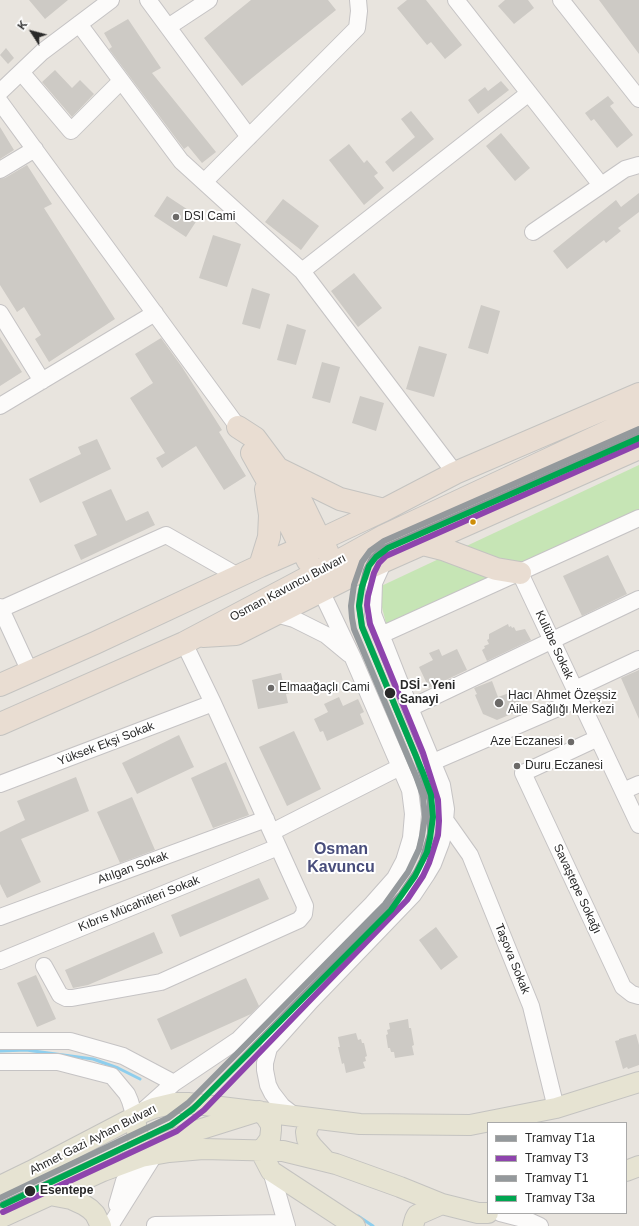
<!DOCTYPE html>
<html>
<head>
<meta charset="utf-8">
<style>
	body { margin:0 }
	#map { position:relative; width:639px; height:1226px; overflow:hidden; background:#e8e4de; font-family:Helvetica,sans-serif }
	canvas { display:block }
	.legend { position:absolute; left:487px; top:1122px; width:140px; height:92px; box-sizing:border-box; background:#fff; border:1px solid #a9a9a9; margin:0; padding:5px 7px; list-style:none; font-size:12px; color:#292929 }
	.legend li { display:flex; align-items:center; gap:8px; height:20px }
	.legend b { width:20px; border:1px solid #a9a9a9 }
	.north { position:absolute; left:12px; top:12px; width:40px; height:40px; -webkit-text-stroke:3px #fff; paint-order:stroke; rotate:306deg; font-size:11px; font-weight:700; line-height:16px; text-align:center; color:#292929 }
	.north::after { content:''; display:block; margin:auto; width:14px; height:18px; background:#292929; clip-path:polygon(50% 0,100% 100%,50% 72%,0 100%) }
</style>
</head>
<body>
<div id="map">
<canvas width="639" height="1226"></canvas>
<ul class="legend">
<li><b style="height:5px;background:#94999c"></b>Tramvay T1a</li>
<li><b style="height:5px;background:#8e44ad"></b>Tramvay T3</li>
<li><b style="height:5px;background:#94999c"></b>Tramvay T1</li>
<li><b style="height:5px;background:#00a651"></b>Tramvay T3a</li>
</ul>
<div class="north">K</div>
</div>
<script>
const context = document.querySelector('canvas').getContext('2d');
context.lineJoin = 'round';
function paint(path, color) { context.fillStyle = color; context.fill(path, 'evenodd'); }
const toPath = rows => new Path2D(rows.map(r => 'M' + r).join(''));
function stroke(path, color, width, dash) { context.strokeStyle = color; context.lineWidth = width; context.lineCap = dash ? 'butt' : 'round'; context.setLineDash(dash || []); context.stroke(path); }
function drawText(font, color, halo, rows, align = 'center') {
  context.font = font + ' Helvetica,sans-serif'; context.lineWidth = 4; context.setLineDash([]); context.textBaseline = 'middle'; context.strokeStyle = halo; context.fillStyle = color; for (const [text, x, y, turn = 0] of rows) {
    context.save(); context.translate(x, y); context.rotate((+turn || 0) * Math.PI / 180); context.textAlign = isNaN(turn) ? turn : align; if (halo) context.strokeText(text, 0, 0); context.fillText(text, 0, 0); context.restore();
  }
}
paint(toPath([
	[639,465,639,513,387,627,377,588]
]), '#c6e5b5');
stroke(toPath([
	[0,1051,26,1050,93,1059,118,1068,140,1079],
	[358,1216,373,1226]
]), '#8eceed', 3);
paint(toPath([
	[29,0,68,0,45,19],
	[251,0,328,0,336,10,242,86,204,38],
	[407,0,426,0,462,45,445,59,431,42,427,45,397,8],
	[505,0,528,0,534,8,514,24,498,6],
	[599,0,639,0,639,54],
	[128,19,161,68,152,73,216,152,202,163,188,146,184,149,109,49,112,47,104,33],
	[6,48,14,58,8,64,0,55],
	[55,70,72,88,80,80,94,94,72,117,42,82],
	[501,81,509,90,478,114,468,100,485,87,488,91],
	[608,96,614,103,610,106,633,135,617,148,594,119,591,121,585,113],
	[411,111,434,139,393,172,385,162,415,137,401,119],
	[0,127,14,150,0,159],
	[501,133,530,168,515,181,486,146],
	[349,144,364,163,367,160,378,173,374,176,384,188,364,205,329,160],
	[27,165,52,204,44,208,115,319,49,362,35,339,41,335,24,307,17,312,0,285,0,179,5,178],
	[639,193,639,212,618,228,621,231,606,243,604,240,567,269,553,251,616,200,621,207],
	[167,196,199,217,186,237,154,216],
	[283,199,319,226,301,250,265,222],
	[213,235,241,244,227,287,199,278],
	[354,273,382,308,358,327,331,291],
	[252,288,270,294,260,329,242,324],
	[481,305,500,311,488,354,468,348],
	[287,324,306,330,296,365,277,360],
	[0,337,22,372,0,386],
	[161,338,182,367,222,430,219,432,246,476,224,490,196,446,162,468,156,458,165,453,130,398,153,383,135,354],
	[419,346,447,354,434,397,406,389],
	[322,362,340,367,330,403,312,398],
	[360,396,384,403,376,431,352,423],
	[97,439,111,469,40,503,29,479,81,454,78,447],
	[111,489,126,521,148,511,155,525,81,560,74,545,97,535,82,502],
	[608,555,627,594,582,616,563,576],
	[508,624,509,627,511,626,512,628,514,627,516,631,525,629,531,640,487,661,482,650,485,648,484,646,489,644,487,640,489,639,489,634],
	[439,649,442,656,457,649,467,670,429,688,419,667,433,660,429,653],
	[639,670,639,719,621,678],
	[281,673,283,682,287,681,290,693,286,694,288,703,258,709,252,680],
	[492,681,498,697,515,691,522,708,516,710,516,712,497,720,483,714,475,695,477,694,474,688],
	[339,697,343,706,358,699,364,712,360,714,364,724,327,741,323,731,320,732,314,719,328,712,324,704],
	[294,731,321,789,287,806,259,747],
	[179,735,194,767,137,794,122,763],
	[226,762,249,815,213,828,191,778],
	[76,777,89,811,21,839,41,882,7,898,0,884,0,832,25,820,17,801],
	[132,797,155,850,120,863,97,812],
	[259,878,269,899,180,937,171,915],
	[436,927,458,957,441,970,419,940],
	[154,932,163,953,88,985,73,988,65,970],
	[36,975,56,1019,37,1027,17,983],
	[246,978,259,1006,251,1014,171,1050,157,1019],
	[408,1019,409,1028,411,1028,414,1045,412,1046,414,1055,395,1058,394,1052,391,1052,390,1048,388,1048,386,1035,388,1034,387,1030,390,1029,389,1023],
	[356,1033,358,1040,361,1039,362,1043,364,1043,367,1056,365,1057,366,1061,363,1062,365,1068,346,1073,344,1063,342,1064,338,1047,340,1047,338,1037],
	[636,1034,639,1045,639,1065,628,1069,627,1067,623,1069,615,1041,619,1040,619,1039]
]), '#cdcac5');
const minor = toPath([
	[148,0,249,137],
	[456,0,601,185],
	[561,0,639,99],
	[79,24,181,161,302,271,455,473],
	[168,27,209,0],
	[21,72,71,131,121,81],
	[0,92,42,52,111,0],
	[0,102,238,427],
	[0,170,35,149],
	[204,182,357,28,359,11,358,0],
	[533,232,625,169,639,165],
	[302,271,529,93],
	[0,313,42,381],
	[0,406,155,313],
	[520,573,639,825],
	[0,607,30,672],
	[1,609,166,535,238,576],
	[276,614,294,619,326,635,349,654],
	[381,635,639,518],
	[575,689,639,659],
	[410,708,639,599],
	[598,738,523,773,623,987,632,994,639,996],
	[433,762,579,699],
	[0,784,213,703],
	[623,791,639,784],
	[446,821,470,855,531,1006,556,1108],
	[272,832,400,767],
	[0,917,266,819],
	[0,961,278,847],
	[44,966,60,995,66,998,72,998,161,982,299,920,304,914,305,906,213,703,184,643],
	[0,1041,70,1041,123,1056,174,1083],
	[0,1062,58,1062,112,1076,127,1094,130,1101,135,1118,174,1083,238,1040,372,904,395,878,404,861,411,838,413,814,410,790,353,658,321,591],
	[295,1116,282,1106,272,1093,268,1085,265,1070,265,1063,269,1048,311,1001,413,895,427,874,433,864,441,843,444,832,446,809,442,785,410,708,373,614,374,583,384,561],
	[271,1171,287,1226],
	[117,1205,124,1181,141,1157],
	[500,1213,527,1220,540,1226],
	[155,1225,286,1223],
	[110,1226,155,1154]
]);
const major = toPath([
	[135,1118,141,1157,162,1144,192,1132,259,1111,266,1117,271,1125,271,1130,270,1139,264,1147,260,1150,271,1171,355,1226],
	[312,1118,306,1132,307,1139,312,1146,326,1161],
	[626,1171,639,1166],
	[0,1186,31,1171,144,1112,154,1108,175,1103,188,1103,360,1124,470,1125,556,1108,639,1082],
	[50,1195,71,1199,84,1205,90,1209,95,1214,101,1226],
	[0,1218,103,1171,141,1157,169,1152,203,1149,283,1151,336,1164,400,1187,442,1204,478,1213,488,1213],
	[413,1226,415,1219,417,1215,442,1204]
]);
const highway = toPath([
	[238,427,255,438,299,497,320,540,327,551],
	[252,453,266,478,308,561],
	[281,470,340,499,384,510],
	[423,544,443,549,496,569,520,573],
	[260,566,269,537,270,515,266,489],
	[203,636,236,634,357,573,639,448],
	[0,685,95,643,260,566,320,540,384,510,455,473,639,394],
	[0,724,184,643,335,563,384,536,639,417]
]);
stroke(minor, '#c5c3c4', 18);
stroke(major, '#c4c3c0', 22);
stroke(highway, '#c4c3c0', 24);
stroke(minor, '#fcfbfa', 16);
stroke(major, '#e6e3d2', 20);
stroke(highway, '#e9ddd2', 22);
stroke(toPath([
	[0,1205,172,1125,198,1104,401,894,416,872,422,860,430,834,430,801,416,756,362,626,359,605,360,595,366,570,372,558,381,549,639,435]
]), '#94999c', 6);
stroke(toPath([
	[3,1212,177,1131,204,1110,407,900,423,876,429,863,438,835,439,821,438,800,423,753,370,624,367,605,368,596,374,573,379,563,386,556,639,444]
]), '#8e44ad', 6);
stroke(toPath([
	[0,1198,168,1118,188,1103,385,904,408,872,419,849,422,836,425,817,423,796,416,776,354,629,352,618,351,606,354,585,362,562,370,551,384,541,639,429]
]), '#94999c', 6);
stroke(toPath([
	[3,1205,171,1125,193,1109,391,910,415,876,427,852,430,838,433,817,431,795,423,773,362,627,359,606,362,587,369,566,376,557,388,548,639,438]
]), '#00a651', 6);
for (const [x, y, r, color] of [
	[176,217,4,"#6c6a68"],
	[473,522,3.5,"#ce8d08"],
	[271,688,4,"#6c6a68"],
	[390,693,6,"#292929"],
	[499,703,5,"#6c6a68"],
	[571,742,4,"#6c6a68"],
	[517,766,4,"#6c6a68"],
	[30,1191,6,"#292929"]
]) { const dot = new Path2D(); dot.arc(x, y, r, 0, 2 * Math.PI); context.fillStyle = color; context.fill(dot); stroke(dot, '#fff', 1.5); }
drawText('12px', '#292929', '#fff', [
	["DSI Cami",184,217],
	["Elmaağaçlı Cami",279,688],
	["Hacı Ahmet Özeşsiz",508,696],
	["Aile Sağlığı Merkezi",508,710],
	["Aze Eczanesi",563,742,"right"],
	["Duru Eczanesi",525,766]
], 'left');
drawText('12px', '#292929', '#fff', [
	["Osman Kavuncu Bulvarı",288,588,-28],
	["Kulübe Sokak",554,645,65],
	["Yüksek Ekşi Sokak",106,744,-21],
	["Atılgan Sokak",133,868,-20],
	["Savaştepe Sokağı",577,889,65],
	["Kıbrıs Mücahitleri Sokak",139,904,-22],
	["Taşova Sokak",512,959,68],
	["Ahmet Gazi Ayhan Bulvarı",93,1140,-27]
]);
drawText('bold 12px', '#292929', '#fff', [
	["DSİ - Yeni",400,686],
	["Sanayi",400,700],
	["Esentepe",40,1191]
], 'left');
drawText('bold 16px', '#484d7b', '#fff', [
	["Osman",341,850],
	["Kavuncu",341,868]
]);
</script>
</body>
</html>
